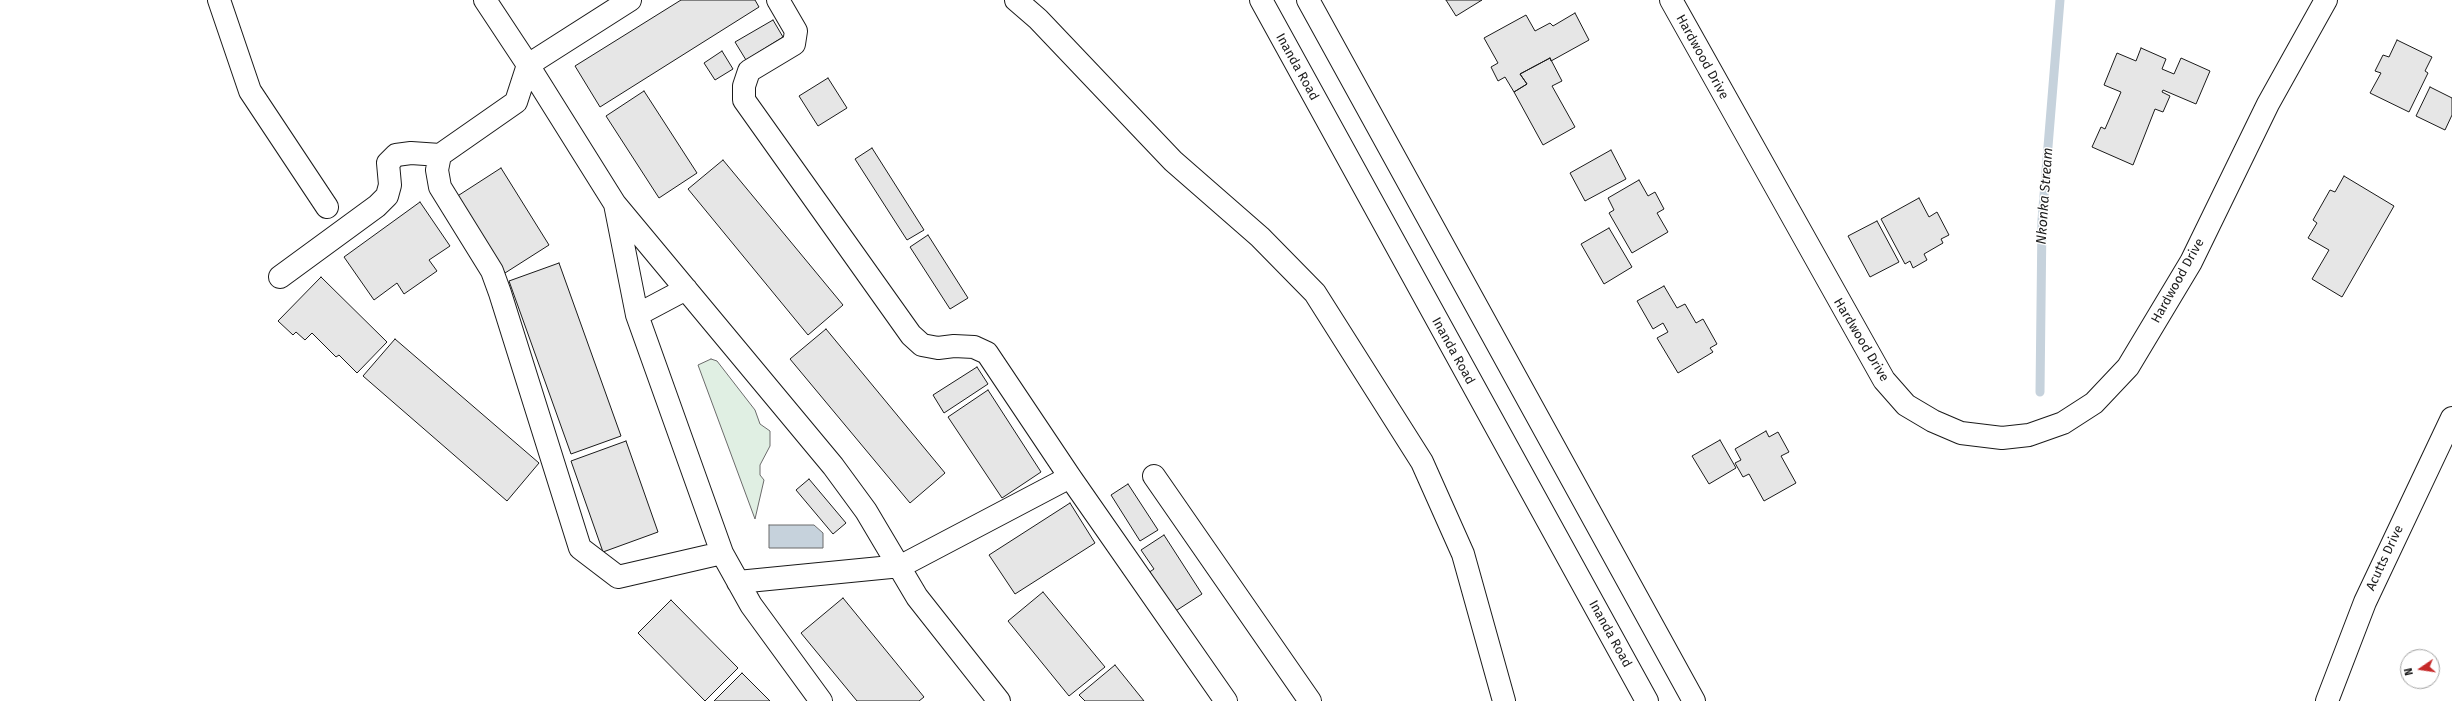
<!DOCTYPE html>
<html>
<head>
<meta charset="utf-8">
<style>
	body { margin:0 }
	#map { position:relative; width:2452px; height:701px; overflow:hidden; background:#fff; font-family:"Fira Sans",sans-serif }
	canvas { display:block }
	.north { position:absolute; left:2400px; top:649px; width:40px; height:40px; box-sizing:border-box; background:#fff; border:1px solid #a3a3a3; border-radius:50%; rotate:257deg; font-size:11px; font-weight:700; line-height:16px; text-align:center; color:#1a1a1a }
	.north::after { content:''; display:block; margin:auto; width:14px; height:18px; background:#c62828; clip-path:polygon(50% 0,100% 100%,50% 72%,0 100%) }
</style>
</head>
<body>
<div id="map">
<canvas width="2452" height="701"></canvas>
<div class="north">N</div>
</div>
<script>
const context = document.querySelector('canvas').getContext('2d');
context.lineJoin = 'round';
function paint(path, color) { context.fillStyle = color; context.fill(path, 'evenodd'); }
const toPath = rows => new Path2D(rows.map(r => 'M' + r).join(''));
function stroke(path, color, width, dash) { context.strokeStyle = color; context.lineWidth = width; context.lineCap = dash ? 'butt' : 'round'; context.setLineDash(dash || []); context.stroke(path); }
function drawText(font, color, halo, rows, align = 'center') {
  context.font = font + ' "Fira Sans",sans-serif'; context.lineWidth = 3; context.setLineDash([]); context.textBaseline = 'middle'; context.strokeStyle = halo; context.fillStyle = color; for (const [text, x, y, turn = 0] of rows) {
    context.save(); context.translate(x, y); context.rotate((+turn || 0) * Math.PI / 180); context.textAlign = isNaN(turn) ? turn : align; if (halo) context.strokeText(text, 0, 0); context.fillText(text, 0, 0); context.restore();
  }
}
const green = toPath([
	[711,359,717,361,755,410,760,424,770,431,770,446,760,465,760,475,764,480,755,519,698,365,711,359]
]);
paint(green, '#e0efe3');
stroke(green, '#6a6a6a', 1);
const water = toPath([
	[769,525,814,525,823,533,823,548,769,548,769,525]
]);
paint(water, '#c6d2dc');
stroke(water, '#6a6a6a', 1);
stroke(toPath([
	[2040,392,2042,220,2060,0]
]), '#c6d2dc', 9);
const building = toPath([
	[681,0,755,0,759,7,600,107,575,66,681,0],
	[1446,0,1482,0,1456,16,1446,0],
	[1575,13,1589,40,1551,61,1550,58,1520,74,1527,84,1514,92,1505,77,1498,81,1491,67,1498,63,1484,38,1526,15,1535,31,1550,23,1553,26,1575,13],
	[773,20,783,37,746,60,735,42,773,20],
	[2397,40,2432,57,2425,71,2428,73,2409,112,2370,93,2381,73,2375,71,2383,55,2389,57,2397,40],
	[2141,48,2166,59,2162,69,2174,74,2181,58,2210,71,2196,104,2163,90,2162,92,2170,96,2163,112,2155,109,2133,165,2092,147,2101,127,2105,129,2121,92,2104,85,2117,53,2136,61,2141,48],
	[722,51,733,69,715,80,704,63,722,51],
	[1550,58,1562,81,1552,86,1575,127,1543,145,1514,92,1527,84,1520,74,1550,58],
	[828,78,847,108,818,126,799,96,828,78],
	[2430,87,2452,98,2452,115,2445,130,2416,116,2430,87],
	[644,91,697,173,659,198,606,116,644,91],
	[872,148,924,230,907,240,855,159,872,148],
	[1611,150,1626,179,1585,201,1570,173,1611,150],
	[723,160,843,305,808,335,688,189,723,160],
	[501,168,549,245,505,273,456,197,501,168],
	[2344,176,2394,206,2342,297,2312,279,2329,250,2308,238,2317,223,2313,220,2330,190,2335,192,2344,176],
	[1639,180,1648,196,1655,192,1664,209,1657,213,1668,232,1632,253,1609,213,1614,210,1608,198,1639,180],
	[1919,198,1929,217,1937,212,1949,235,1941,239,1943,243,1924,254,1927,260,1913,268,1910,261,1905,264,1881,219,1919,198],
	[420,202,450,246,429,260,437,271,404,294,397,283,374,300,344,257,420,202],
	[1877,221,1899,262,1870,277,1848,236,1877,221],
	[1609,228,1632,267,1604,284,1581,244,1609,228],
	[928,235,968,298,950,309,910,247,928,235],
	[559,263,621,436,571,454,509,281,559,263],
	[321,277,387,342,357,373,339,355,336,357,312,333,305,340,296,332,293,335,278,321,321,277],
	[1664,286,1677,308,1685,304,1696,323,1703,319,1717,344,1710,348,1713,352,1678,373,1657,338,1668,332,1663,323,1653,329,1637,301,1664,286],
	[826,329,945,473,910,503,790,359,826,329],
	[395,339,539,463,507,501,363,376,395,339],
	[977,367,988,384,944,413,933,395,977,367],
	[988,390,1041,472,1002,498,948,417,988,390],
	[1766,431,1769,437,1778,432,1789,452,1781,456,1796,483,1764,501,1749,474,1743,477,1735,463,1741,460,1735,449,1766,431],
	[1720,440,1736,468,1709,484,1692,456,1720,440],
	[626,441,658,532,603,552,571,461,626,441],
	[809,479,846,523,833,534,796,490,809,479],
	[1128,484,1158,530,1140,541,1111,495,1128,484],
	[1070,503,1095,543,1015,594,989,555,1070,503],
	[1164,535,1202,594,1174,612,1148,573,1154,569,1141,550,1164,535],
	[1043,592,1105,667,1069,696,1008,621,1043,592],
	[843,598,924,697,919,701,857,701,801,633,843,598],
	[671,600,738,668,705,701,638,633,671,600],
	[1115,665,1144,701,1085,701,1079,695,1115,665],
	[742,673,770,701,714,701,742,673]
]);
paint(building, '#e6e6e6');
stroke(building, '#1a1a1a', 1);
const minor = toPath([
	[219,0,250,91,327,207],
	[485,0,528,65,615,204,833,466,866,511,917,597,999,701],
	[630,0,528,65,516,102,440,155,437,170,440,187,492,271,500,293,580,548,618,577,722,553],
	[778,0,796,31,794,44,749,71,744,86,744,100,911,335,922,345,938,348,954,346,974,347,987,353,1070,477,1226,701],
	[1016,0,1038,19,1173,161,1260,237,1315,293,1422,462,1463,554,1504,701],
	[1671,0,1884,380,1906,405,1933,421,1961,433,2002,438,2029,435,2063,423,2094,403,2128,367,2191,262,2268,104,2326,0],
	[615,204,637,315,722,553,751,605,821,701],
	[280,277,377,206,387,196,390,185,388,163,396,155,411,153,440,155],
	[637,315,686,289],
	[1154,476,1310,701],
	[738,582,901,566,1070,477],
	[2327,701,2365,602,2452,418]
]);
const major = toPath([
	[1261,0,1647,701],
	[1308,0,1694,701]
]);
stroke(minor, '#1a1a1a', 24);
stroke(major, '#1a1a1a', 24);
stroke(minor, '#fff', 22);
stroke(major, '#fff', 22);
drawText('13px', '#1a1a1a', '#fff', [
	["Hardwood Drive",1702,57,61],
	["Inanda Road",1297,67,61],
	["Hardwood Drive",2178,281,-61],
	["Hardwood Drive",1861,340,59],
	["Inanda Road",1453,351,61],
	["Acutts Drive",2385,558,-65],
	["Inanda Road",1610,634,61]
]);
drawText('italic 14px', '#1a1a1a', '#fff', [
	["Nkonka Stream",2045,196,-86]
]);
</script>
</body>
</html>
